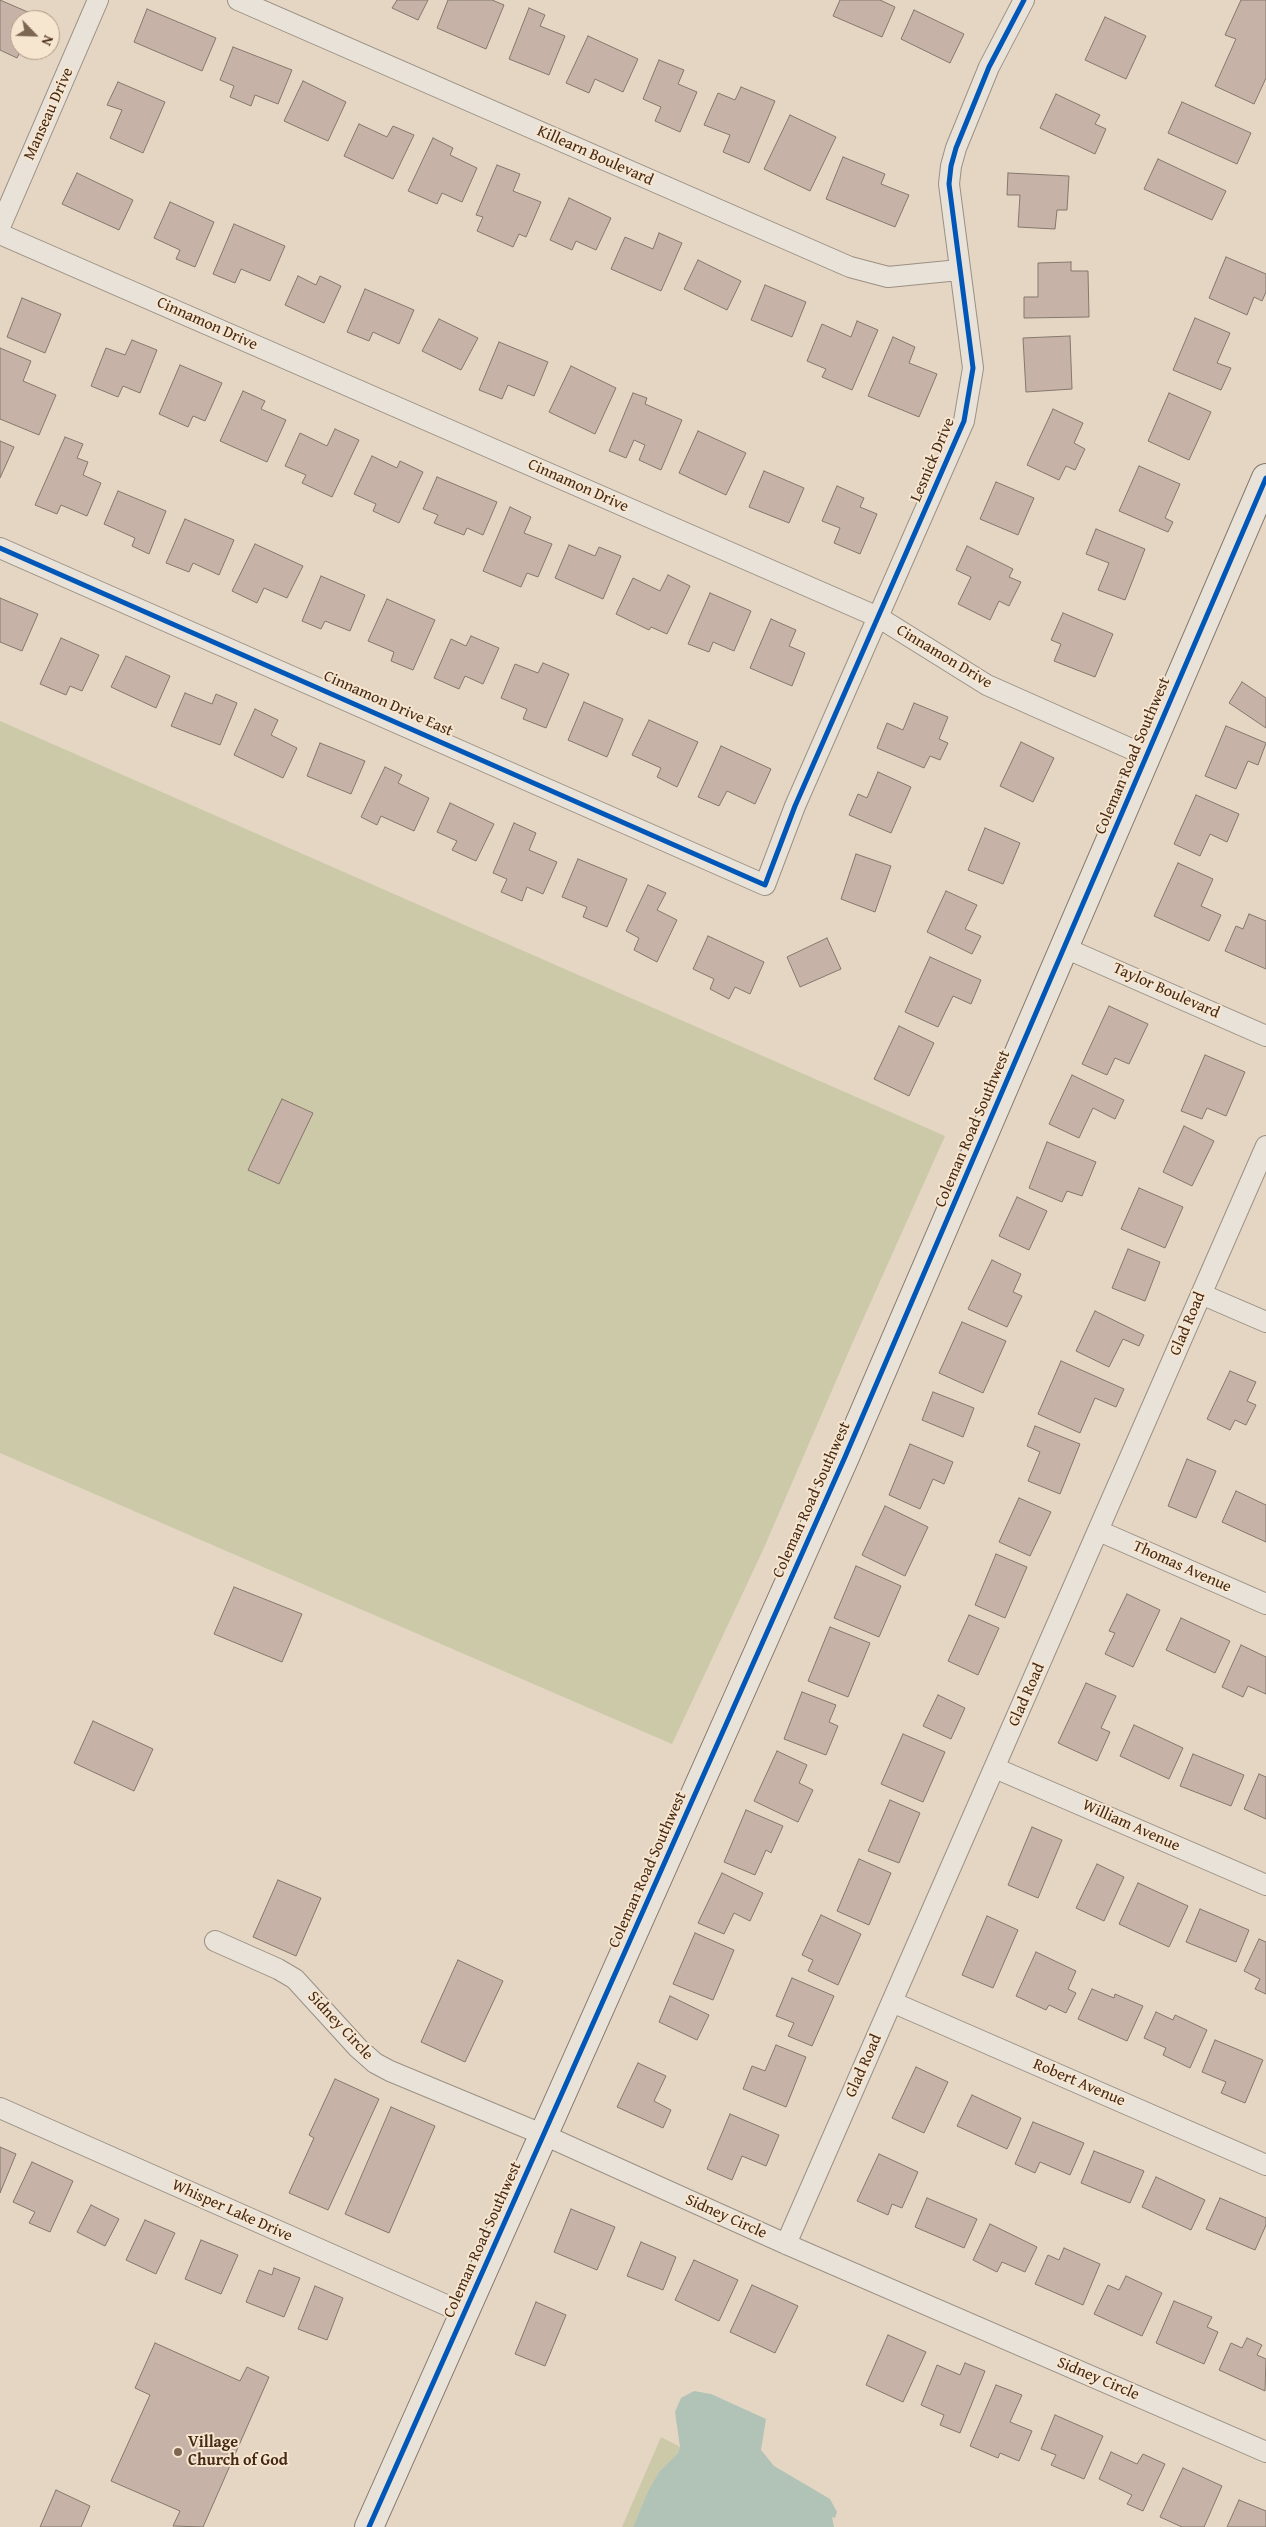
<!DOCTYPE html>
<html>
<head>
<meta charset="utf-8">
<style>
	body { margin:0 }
	#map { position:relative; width:1266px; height:2527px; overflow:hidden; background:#e4d6c3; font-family:"Gentium Book Plus",serif }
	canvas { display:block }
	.north { position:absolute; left:10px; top:10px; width:50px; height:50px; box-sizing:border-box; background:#f6e6d0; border:1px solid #b09a85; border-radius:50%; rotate:114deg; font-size:14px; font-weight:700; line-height:20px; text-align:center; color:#462915 }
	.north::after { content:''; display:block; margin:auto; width:18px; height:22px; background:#7d6652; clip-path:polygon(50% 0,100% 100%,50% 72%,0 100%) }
</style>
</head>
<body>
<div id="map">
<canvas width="1266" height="2527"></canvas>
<div class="north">N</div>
</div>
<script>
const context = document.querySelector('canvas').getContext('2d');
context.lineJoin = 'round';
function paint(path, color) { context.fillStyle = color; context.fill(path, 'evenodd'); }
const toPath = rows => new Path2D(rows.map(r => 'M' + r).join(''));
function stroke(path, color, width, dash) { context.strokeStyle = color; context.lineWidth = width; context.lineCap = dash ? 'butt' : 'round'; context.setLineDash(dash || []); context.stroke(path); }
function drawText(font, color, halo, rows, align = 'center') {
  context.font = font + ' "Gentium Book Plus",serif'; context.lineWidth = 4; context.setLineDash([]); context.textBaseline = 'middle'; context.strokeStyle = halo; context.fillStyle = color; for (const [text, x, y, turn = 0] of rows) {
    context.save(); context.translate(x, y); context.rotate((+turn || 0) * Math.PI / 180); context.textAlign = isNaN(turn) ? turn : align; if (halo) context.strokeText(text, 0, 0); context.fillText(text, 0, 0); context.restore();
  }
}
paint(toPath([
	[0,721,945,1136,852,1344,763,1550,672,1744,0,1453],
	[661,2437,680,2447,678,2453,659,2472,648,2491,633,2527,622,2527]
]), '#cbc9a8');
paint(toPath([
	[694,2391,711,2394,766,2419,761,2450,774,2466,830,2499,837,2512,835,2518,832,2517,834,2527,633,2527,648,2491,659,2472,678,2453,680,2447,675,2412,681,2398]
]), '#b1c2b6');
const building = toPath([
	[0,0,37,16,35,20,20,20,21,50,17,58,0,50,0,0],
	[397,0,428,0,418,20,392,8,397,0],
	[448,0,492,0,504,5,486,49,437,28,448,0],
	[840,0,880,0,895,7,882,37,833,16,840,0],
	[1241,0,1266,0,1266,78,1254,104,1215,86,1236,39,1225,35,1241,0],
	[529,8,545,15,540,26,565,36,549,75,509,59,529,8],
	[147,9,216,38,202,71,134,42,147,9],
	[914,10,964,34,950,63,901,39,914,10],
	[1105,17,1146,36,1126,79,1085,60,1105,17],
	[588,36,638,59,623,92,595,79,589,93,566,83,588,36],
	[233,47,292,70,278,104,255,95,251,106,230,97,234,86,220,80,233,47],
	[659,60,684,70,678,84,697,92,680,132,655,121,661,107,643,99,659,60],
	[303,81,346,102,328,141,284,121,303,81],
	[118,82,165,102,143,153,110,138,122,110,107,105,118,82],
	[741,87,775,101,749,163,723,152,730,135,704,125,718,93,735,100,741,87],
	[1056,94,1100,115,1095,124,1106,129,1095,154,1040,128,1056,94],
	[1182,102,1251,133,1237,164,1168,133,1182,102],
	[790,115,836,137,810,191,764,169,790,115],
	[359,124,387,137,393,126,414,135,393,179,344,156,359,124],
	[433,138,453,148,450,155,477,168,462,202,442,193,437,204,408,191,433,138],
	[843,157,885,174,881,184,909,195,895,227,826,199,843,157],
	[1158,159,1226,191,1212,220,1144,189,1158,159],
	[497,165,520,174,513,191,541,202,526,237,519,234,513,247,477,231,483,217,476,215,497,165],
	[77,173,133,200,119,230,62,204,77,173],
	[1008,173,1069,176,1067,210,1057,210,1055,229,1018,227,1020,195,1007,195,1008,173],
	[569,198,611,218,596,250,576,241,572,250,550,240,569,198],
	[170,202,214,222,195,267,176,259,180,250,154,238,170,202],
	[234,224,285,246,270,281,241,269,235,283,213,274,234,224],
	[659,233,682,243,661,291,611,269,625,237,653,249,659,233],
	[1226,257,1266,274,1266,292,1262,301,1254,297,1247,315,1209,298,1226,257],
	[698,260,741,281,727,310,684,289,698,260],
	[1071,262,1071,271,1088,271,1089,317,1024,318,1024,297,1038,297,1038,263,1071,262],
	[298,276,316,285,320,276,341,286,324,323,285,305,298,276],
	[765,285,806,302,792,337,751,320,765,285],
	[365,289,414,310,399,344,373,332,369,341,347,332,365,289],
	[22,298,61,314,45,353,7,337,22,298],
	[1195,318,1230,333,1217,363,1231,368,1221,390,1173,370,1195,318],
	[439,319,478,338,461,370,422,351,439,319],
	[857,321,878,330,852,390,822,377,826,369,807,361,822,324,851,337,857,321],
	[1070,336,1072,389,1026,392,1023,338,1070,336],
	[893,337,915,347,909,363,937,374,919,417,868,396,893,337],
	[132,340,157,350,140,393,123,386,118,397,91,386,106,348,125,355,132,340],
	[499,342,548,362,534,396,508,385,502,399,479,390,499,342],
	[0,348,31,361,23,381,56,395,39,435,0,419,0,348],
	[180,365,222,383,205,421,193,416,188,427,159,414,180,365],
	[571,366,616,388,595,434,549,412,571,366],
	[243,391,265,401,261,409,286,420,267,462,220,441,243,391],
	[633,393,647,398,645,404,682,420,661,470,639,460,645,445,634,440,626,458,609,451,633,393],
	[1169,393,1211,412,1189,460,1148,441,1169,393],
	[1053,409,1083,423,1074,443,1085,449,1075,470,1066,466,1059,480,1027,465,1053,409],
	[335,429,359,440,332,497,302,483,306,475,285,466,300,433,327,446,335,429],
	[698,431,746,453,726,495,679,473,698,431],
	[65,437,83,444,77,458,88,462,83,475,101,483,87,516,61,505,57,514,35,505,65,437],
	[0,441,14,447,0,478,0,441],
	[372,456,397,468,400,461,423,472,399,523,373,511,376,504,354,494,372,456],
	[1139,466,1180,484,1165,518,1173,522,1168,532,1119,511,1139,466],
	[764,471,804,488,789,523,749,507,764,471],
	[437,477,497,502,483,535,467,528,464,535,434,523,438,515,423,509,437,477],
	[996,482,1034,498,1018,535,980,519,996,482],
	[837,486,864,498,860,507,877,514,860,554,834,543,840,528,822,521,837,486],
	[118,491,166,511,149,554,132,546,135,538,104,524,118,491],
	[510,507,531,517,524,533,552,544,538,577,527,573,521,587,483,571,510,507],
	[185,519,234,540,219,575,193,563,189,572,166,563,185,519],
	[1096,529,1145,549,1125,600,1098,590,1109,563,1086,554,1096,529],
	[255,544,303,566,287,598,264,588,257,603,232,591,255,544],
	[569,545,595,556,599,547,621,556,603,599,555,578,569,545],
	[967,546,1013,569,1009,577,1021,582,1009,606,999,601,990,620,958,604,971,577,956,570,967,546],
	[668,575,690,586,667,634,651,627,649,630,616,614,633,578,660,591,668,575],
	[321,576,365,595,350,631,325,621,321,629,302,621,321,576],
	[710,593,751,611,734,651,713,642,709,652,688,644,710,593],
	[0,598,38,614,22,651,0,642,0,598],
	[387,599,435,620,413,670,391,661,394,652,368,641,387,599],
	[1063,613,1113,634,1095,677,1054,661,1061,644,1051,640,1063,613],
	[771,619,796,630,789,646,805,653,792,686,750,668,771,619],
	[471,636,499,648,483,684,465,676,459,689,434,678,451,639,466,646,471,636],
	[61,638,99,655,82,691,70,686,66,695,40,684,61,638],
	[126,656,170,676,156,708,111,687,126,656],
	[543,663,569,674,546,728,523,719,527,709,501,698,515,664,538,673,543,663],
	[1242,682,1266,698,1266,728,1229,703,1242,682],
	[185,693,212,704,216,694,237,703,220,745,171,726,185,693],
	[584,702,623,719,607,757,568,740,584,702],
	[914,703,948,717,939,739,948,743,940,760,930,756,924,768,877,748,887,723,903,730,914,703],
	[255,709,278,720,271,735,297,748,283,778,234,755,255,709],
	[649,720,698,742,677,787,657,777,661,768,632,755,649,720],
	[1226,726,1266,743,1258,765,1248,761,1236,789,1205,776,1226,726],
	[1021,742,1054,758,1033,802,1000,786,1021,742],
	[320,743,365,761,351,794,307,776,320,743],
	[721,746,771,769,755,804,727,791,719,806,698,797,721,746],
	[385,767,402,775,398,783,429,798,414,831,381,816,377,825,361,817,385,767],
	[878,772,911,787,891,833,849,815,858,794,867,798,878,772],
	[1196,795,1239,814,1227,842,1210,834,1200,856,1174,844,1196,795],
	[450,803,494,824,476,861,452,850,457,841,437,832,450,803],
	[514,823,536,833,529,850,557,862,543,894,527,887,522,901,501,892,507,879,493,873,514,823],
	[985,828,1020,843,1003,884,968,870,985,828],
	[856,854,891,866,875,912,841,899,856,854],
	[578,859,627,879,607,927,583,917,587,907,562,897,578,859],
	[1178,863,1213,879,1201,906,1221,915,1209,941,1154,916,1178,863],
	[648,885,666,893,657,910,677,920,657,962,634,950,639,938,626,931,648,885],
	[946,891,977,905,965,929,981,936,972,954,927,932,946,891],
	[1249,914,1266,921,1266,969,1225,951,1236,926,1243,929,1249,914],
	[708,936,764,962,750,994,735,987,729,999,710,989,714,979,693,969,708,936],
	[827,938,841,969,800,987,787,957,827,938],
	[930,957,981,980,971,1004,953,996,938,1027,905,1012,930,957],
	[1109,1006,1148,1024,1129,1064,1115,1058,1107,1075,1082,1064,1109,1006],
	[899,1026,934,1043,909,1096,874,1079,899,1026],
	[1205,1055,1245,1072,1226,1116,1207,1108,1202,1119,1181,1111,1205,1055],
	[1072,1075,1124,1100,1115,1119,1093,1108,1079,1138,1049,1124,1072,1075],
	[282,1099,313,1113,279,1184,248,1170,282,1099],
	[1184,1126,1214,1141,1192,1186,1163,1172,1184,1126],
	[1047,1142,1096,1162,1082,1196,1067,1191,1062,1202,1029,1188,1047,1142],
	[1139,1188,1183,1207,1165,1248,1121,1229,1139,1188],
	[1017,1197,1047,1211,1029,1250,999,1236,1017,1197],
	[1128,1249,1160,1262,1145,1301,1112,1288,1128,1249],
	[992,1260,1021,1274,1013,1292,1022,1296,1007,1327,968,1309,992,1260],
	[1095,1311,1144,1335,1139,1346,1123,1339,1109,1367,1076,1351,1095,1311],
	[962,1322,1006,1341,983,1393,939,1373,962,1322],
	[1061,1361,1124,1389,1116,1407,1095,1398,1080,1433,1038,1414,1061,1361],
	[1230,1371,1256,1382,1247,1401,1256,1405,1246,1425,1235,1420,1230,1430,1207,1419,1230,1371],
	[933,1392,974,1408,963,1437,922,1420,933,1392],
	[1035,1426,1080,1444,1060,1494,1028,1481,1040,1452,1027,1446,1035,1426],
	[910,1444,953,1462,944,1484,933,1479,920,1509,889,1495,910,1444],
	[1187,1459,1216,1471,1196,1518,1168,1506,1187,1459],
	[1236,1491,1266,1505,1266,1542,1222,1522,1236,1491],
	[1019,1498,1051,1512,1030,1556,999,1542,1019,1498],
	[885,1506,928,1527,905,1576,862,1555,885,1506],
	[996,1554,1027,1567,1005,1618,975,1605,996,1554],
	[856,1566,901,1586,879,1637,834,1618,856,1566],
	[234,1587,302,1614,282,1662,214,1634,234,1587],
	[1127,1594,1160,1610,1133,1667,1105,1654,1115,1633,1109,1631,1127,1594],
	[969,1615,999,1628,978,1675,948,1661,969,1615],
	[1181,1618,1230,1641,1215,1673,1166,1650,1181,1618],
	[830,1627,870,1643,848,1697,808,1681,830,1627],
	[1241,1645,1266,1657,1266,1694,1248,1686,1243,1697,1222,1687,1241,1645],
	[1086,1683,1116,1696,1101,1728,1110,1732,1097,1761,1058,1743,1086,1683],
	[802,1692,836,1705,829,1722,838,1726,826,1755,784,1739,802,1692],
	[938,1695,965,1708,951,1739,923,1726,938,1695],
	[93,1721,153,1749,134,1791,74,1763,93,1721],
	[1134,1725,1183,1748,1169,1779,1120,1756,1134,1725],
	[903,1734,945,1752,923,1802,881,1784,903,1734],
	[777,1751,807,1765,799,1783,813,1790,798,1822,754,1801,777,1751],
	[1193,1754,1244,1775,1231,1806,1180,1786,1193,1754],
	[1259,1774,1266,1777,1266,1819,1244,1809,1259,1774],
	[890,1800,920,1813,899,1863,868,1851,890,1800],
	[746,1810,783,1826,771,1853,766,1850,755,1875,724,1862,746,1810],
	[1032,1827,1062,1840,1038,1898,1008,1885,1032,1827],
	[859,1859,891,1873,869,1925,837,1911,859,1859],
	[1097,1864,1124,1877,1104,1921,1076,1908,1097,1864],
	[722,1873,763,1893,750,1921,734,1913,724,1934,698,1923,722,1873],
	[278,1880,321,1898,296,1956,253,1937,278,1880],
	[1138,1883,1188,1906,1169,1947,1119,1924,1138,1883],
	[1200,1909,1249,1930,1236,1962,1186,1942,1200,1909],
	[821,1915,861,1934,838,1985,808,1971,813,1960,802,1955,821,1915],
	[987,1916,1018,1930,993,1988,962,1975,987,1916],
	[695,1933,734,1950,713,2000,673,1984,695,1933],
	[1259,1939,1266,1942,1266,1994,1255,1989,1260,1979,1244,1971,1259,1939],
	[1036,1952,1076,1971,1068,1989,1076,1993,1066,2013,1049,2005,1046,2010,1016,1996,1036,1952],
	[458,1960,503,1981,465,2062,421,2042,458,1960],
	[792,1978,834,1996,812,2046,788,2036,794,2023,776,2016,792,1978],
	[1092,1989,1114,1998,1115,1994,1143,2006,1127,2041,1078,2019,1092,1989],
	[670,1996,709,2015,697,2040,659,2022,670,1996],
	[1156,2012,1173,2020,1175,2015,1207,2030,1190,2068,1163,2055,1166,2048,1144,2038,1156,2012],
	[1215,2040,1263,2060,1245,2103,1221,2093,1226,2082,1202,2072,1215,2040],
	[776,2045,806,2057,786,2107,743,2089,752,2066,765,2071,776,2045],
	[638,2063,666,2076,654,2101,671,2110,663,2128,617,2107,638,2063],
	[916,2067,948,2082,924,2133,892,2118,916,2067],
	[335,2079,379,2099,328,2210,289,2193,314,2138,309,2135,335,2079],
	[972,2095,1021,2118,1007,2149,957,2126,972,2095],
	[391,2107,435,2126,389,2233,345,2214,391,2107],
	[730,2114,779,2135,766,2166,742,2156,732,2180,707,2169,730,2114],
	[1033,2122,1084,2143,1070,2175,1040,2162,1035,2173,1015,2164,1033,2122],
	[0,2147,16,2154,0,2193,0,2147],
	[1094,2151,1144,2171,1130,2203,1081,2183,1094,2151],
	[879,2154,918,2172,902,2208,892,2204,888,2215,857,2201,879,2154],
	[32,2162,73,2181,50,2232,29,2223,35,2212,13,2202,32,2162],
	[1156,2177,1205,2200,1191,2230,1142,2207,1156,2177],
	[927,2198,977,2219,964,2248,915,2227,927,2198],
	[1220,2198,1266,2218,1266,2225,1255,2250,1206,2229,1220,2198],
	[91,2205,119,2219,105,2246,77,2232,91,2205],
	[571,2209,615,2227,597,2270,554,2252,571,2209],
	[145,2220,175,2233,156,2274,126,2260,145,2220],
	[990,2224,1037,2247,1025,2272,1002,2262,997,2272,973,2260,990,2224],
	[201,2240,238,2255,221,2294,185,2279,201,2240],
	[641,2242,676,2257,663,2290,627,2276,641,2242],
	[1064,2248,1100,2264,1083,2305,1035,2284,1048,2255,1059,2260,1064,2248],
	[694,2260,738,2280,719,2321,675,2300,694,2260],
	[274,2268,300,2278,284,2317,246,2302,259,2270,272,2275,274,2268],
	[1126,2276,1162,2293,1142,2336,1094,2314,1108,2285,1119,2290,1126,2276],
	[752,2285,798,2306,775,2353,730,2332,752,2285],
	[315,2286,343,2298,327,2340,298,2329,315,2286],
	[1174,2301,1212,2317,1207,2327,1218,2332,1204,2364,1156,2343,1174,2301],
	[536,2302,566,2315,545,2366,515,2354,536,2302],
	[888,2335,926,2352,903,2402,866,2385,888,2335],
	[1247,2338,1262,2345,1257,2355,1266,2359,1265,2391,1219,2370,1231,2343,1242,2348,1247,2338],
	[155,2343,240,2381,247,2367,269,2377,203,2527,173,2526,180,2511,111,2481,150,2395,135,2388,155,2343],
	[965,2363,985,2371,960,2433,940,2425,944,2415,921,2405,937,2365,960,2375,965,2363],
	[996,2385,1022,2395,1010,2422,1032,2431,1019,2461,1000,2453,998,2458,970,2446,996,2385],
	[1055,2415,1103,2436,1084,2479,1051,2465,1056,2455,1041,2449,1055,2415],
	[1111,2452,1137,2464,1143,2454,1165,2464,1143,2511,1127,2504,1132,2495,1099,2479,1111,2452],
	[1183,2468,1222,2486,1204,2527,1182,2527,1160,2517,1183,2468],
	[56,2490,90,2506,81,2527,40,2527,56,2490],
	[1239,2500,1266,2511,1266,2527,1227,2527,1239,2500]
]);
paint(building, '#c7b2a8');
stroke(building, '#84786c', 1);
const street = toPath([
	[238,0,850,267,888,277,959,270],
	[0,227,98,0],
	[0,234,878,617,987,685,1147,756],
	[0,548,765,885,795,806,964,421,973,368,949,184,951,166,956,148,989,67,1024,0],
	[1065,948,1266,1036],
	[1201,1294,1266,1322],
	[1099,1531,1266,1604],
	[995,1768,1266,1885],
	[215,1941,278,1969,295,1979,358,2048,375,2063,390,2071,544,2135,786,2244,1266,2452],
	[892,2002,1266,2165],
	[0,2108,464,2313],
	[786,2244,1266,1146]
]);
const secondary = toPath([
	[369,2527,845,1457,1266,478]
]);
stroke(street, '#9b9083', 22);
stroke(secondary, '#84786c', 30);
stroke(street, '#e9e2d8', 20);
stroke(secondary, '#e9e2d8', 28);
stroke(toPath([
	[0,548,765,885,795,806,964,421,973,368,949,184,951,166,956,148,989,67,1024,0],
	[369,2527,845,1457,1266,478]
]), '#0057b8', 5);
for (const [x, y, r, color] of [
	[178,2452,5,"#7d6652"]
]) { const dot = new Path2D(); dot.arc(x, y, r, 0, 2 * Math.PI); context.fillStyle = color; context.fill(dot); stroke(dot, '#f6e6d0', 2); }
drawText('16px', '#462915', '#f6e6d0', [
	["Manseau Drive",49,114,-66],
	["Killearn Boulevard",595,156,24],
	["Cinnamon Drive",207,324,24],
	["Lesnick Drive",933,460,-67],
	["Cinnamon Drive",578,486,24],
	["Cinnamon Drive",944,657,31],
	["Cinnamon Drive East",388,704,24],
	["Coleman Road Southwest",1133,756,-67],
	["Taylor Boulevard",1166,991,24],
	["Coleman Road Southwest",973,1129,-67],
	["Glad Road",1188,1324,-67],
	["Coleman Road Southwest",812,1500,-66],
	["Thomas Avenue",1182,1567,24],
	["Glad Road",1027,1695,-66],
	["William Avenue",1131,1826,24],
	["Coleman Road Southwest",648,1870,-66],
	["Sidney Circle",340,2026,47],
	["Glad Road",864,2066,-66],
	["Robert Avenue",1079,2083,23],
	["Whisper Lake Drive",232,2211,24],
	["Sidney Circle",726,2217,24],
	["Coleman Road Southwest",483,2240,-66],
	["Sidney Circle",1098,2379,23]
]);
drawText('bold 16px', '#462915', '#f6e6d0', [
	["Village",188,2443],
	["Church of God",188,2461]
], 'left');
</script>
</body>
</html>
